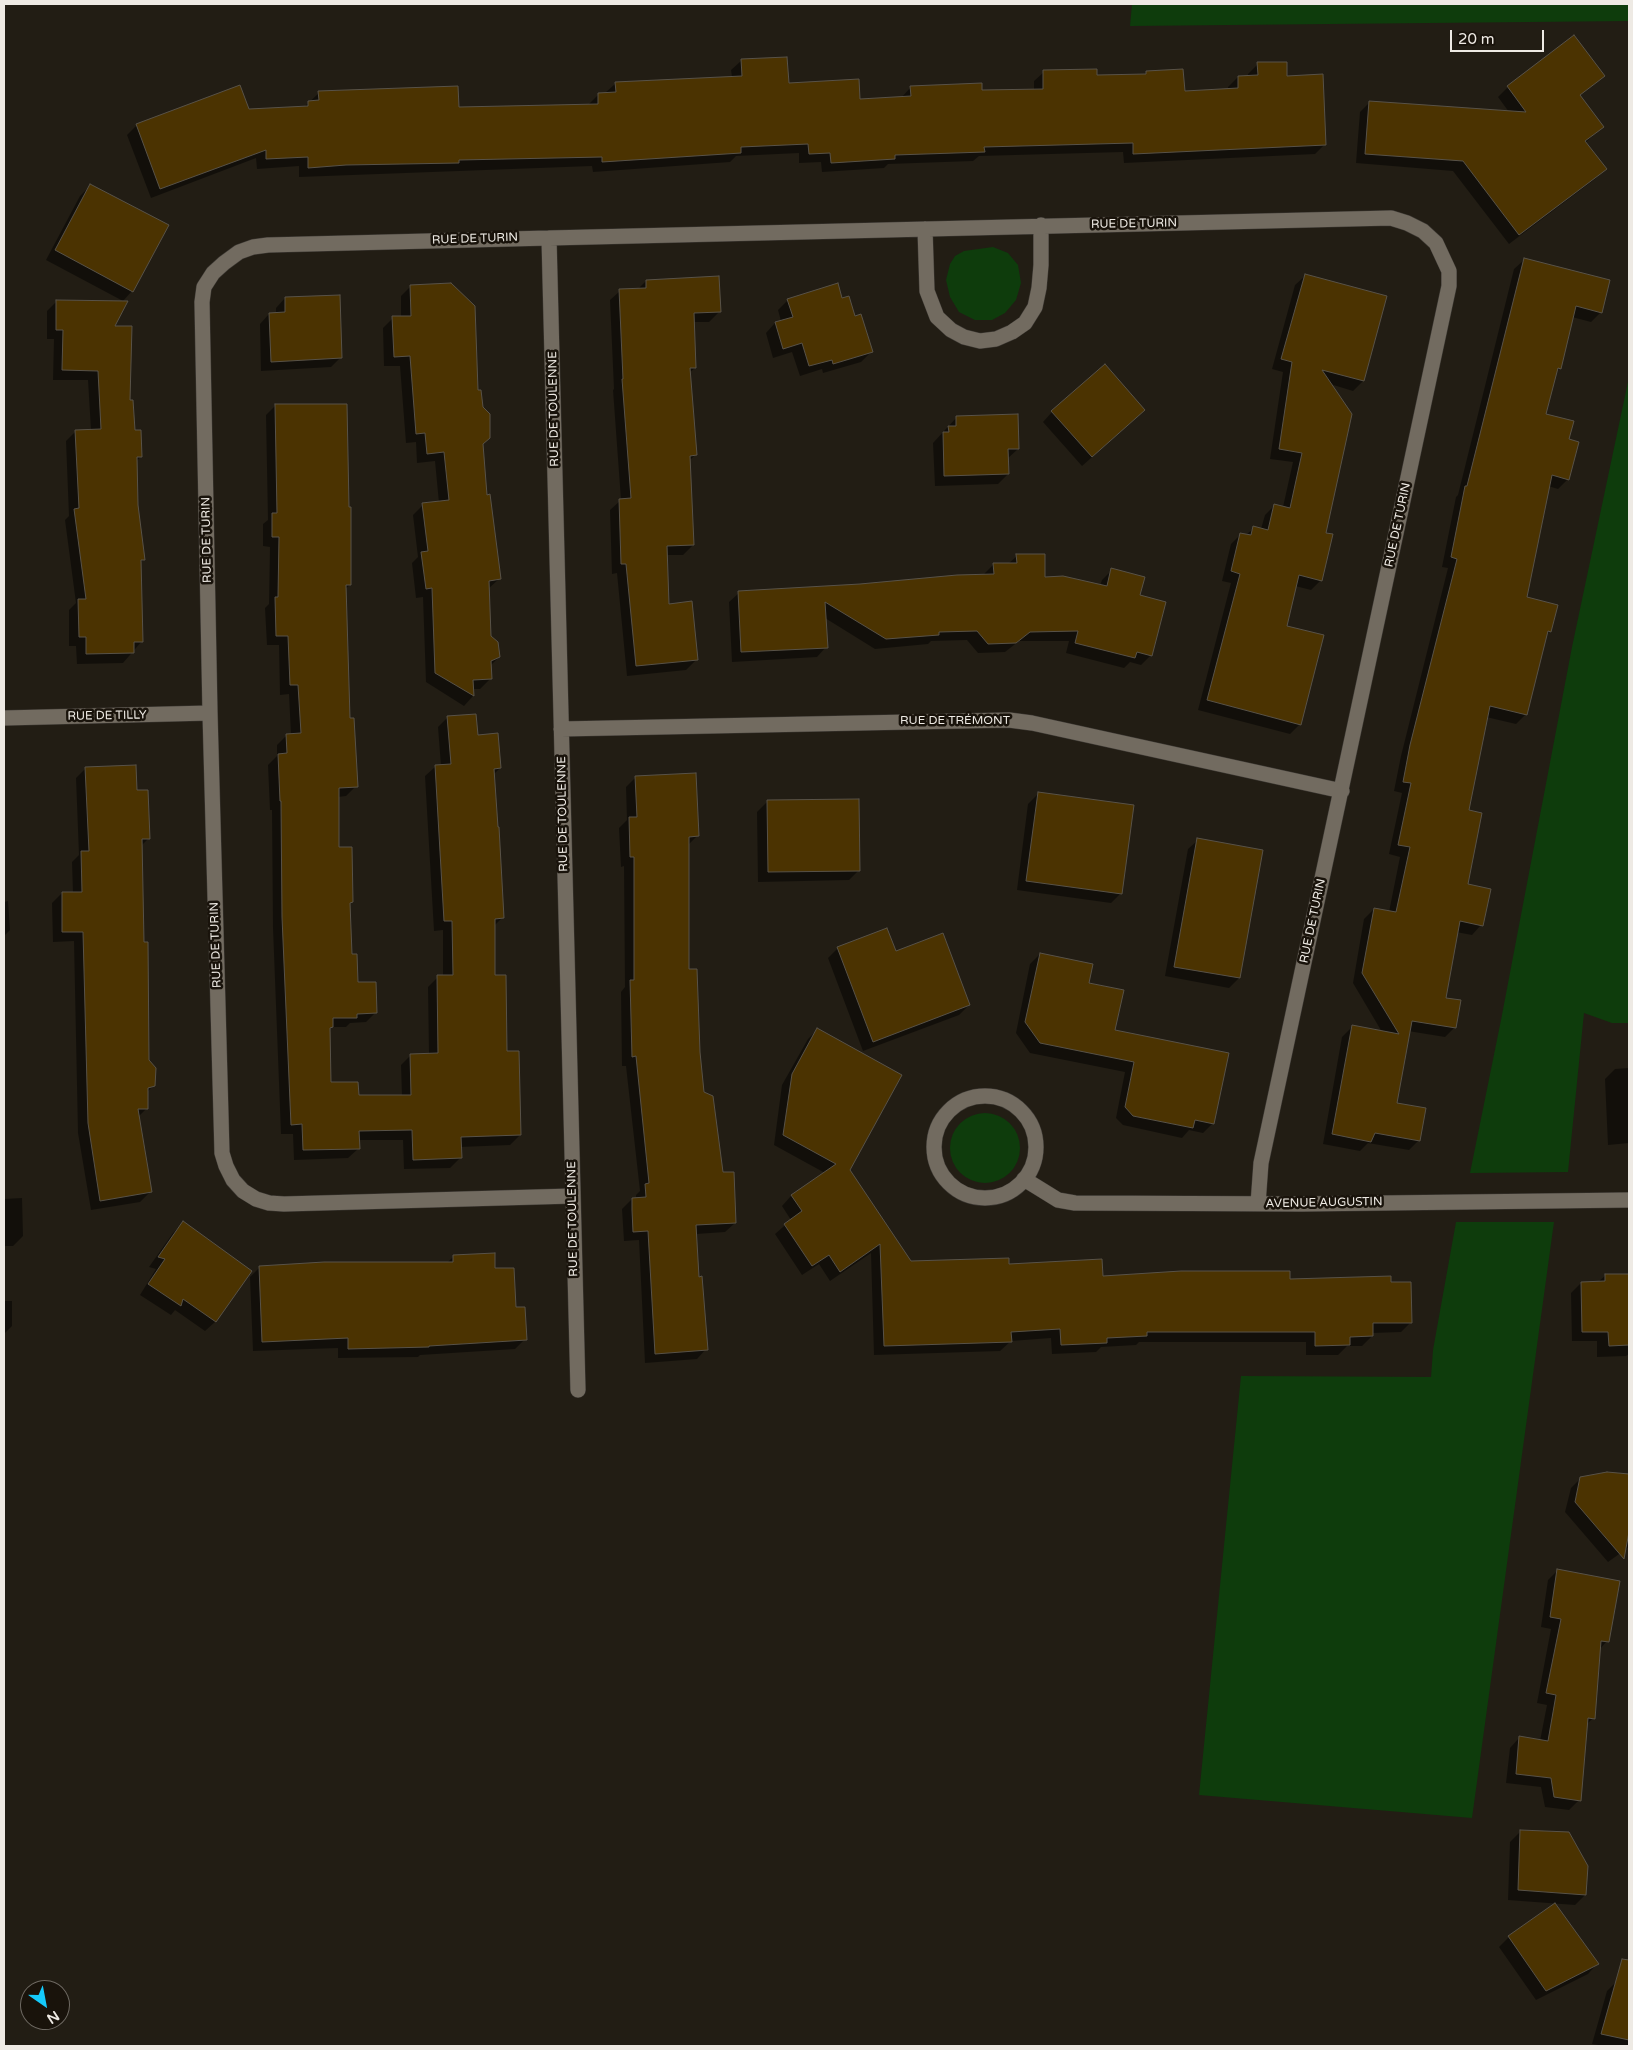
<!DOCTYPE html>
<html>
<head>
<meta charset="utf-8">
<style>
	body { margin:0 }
	#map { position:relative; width:1633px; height:2050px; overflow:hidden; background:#221d14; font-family:"Varela Round",sans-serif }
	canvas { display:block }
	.frame { position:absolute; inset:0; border:5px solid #eeeae4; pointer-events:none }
	.north { position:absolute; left:20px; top:1980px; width:50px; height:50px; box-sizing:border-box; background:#19130b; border:1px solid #6e6962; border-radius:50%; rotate:147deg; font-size:14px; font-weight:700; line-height:20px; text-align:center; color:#eeeae4 }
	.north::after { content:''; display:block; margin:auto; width:18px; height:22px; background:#15cafb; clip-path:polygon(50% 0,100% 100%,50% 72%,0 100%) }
	.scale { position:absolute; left:1450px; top:30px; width:94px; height:22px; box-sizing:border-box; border:2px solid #eeeae4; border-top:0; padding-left:6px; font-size:15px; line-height:18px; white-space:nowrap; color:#eeeae4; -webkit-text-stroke:4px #19130b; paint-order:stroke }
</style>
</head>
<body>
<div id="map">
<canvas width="1633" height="2050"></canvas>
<div class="frame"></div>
<div class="north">N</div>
<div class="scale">20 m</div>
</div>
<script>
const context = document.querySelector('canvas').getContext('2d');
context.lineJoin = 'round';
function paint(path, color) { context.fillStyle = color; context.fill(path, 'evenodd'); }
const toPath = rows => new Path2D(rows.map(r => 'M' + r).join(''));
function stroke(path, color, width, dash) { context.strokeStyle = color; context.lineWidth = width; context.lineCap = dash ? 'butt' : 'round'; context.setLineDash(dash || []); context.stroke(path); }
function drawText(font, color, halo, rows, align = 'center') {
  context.font = font + ' "Varela Round",sans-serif'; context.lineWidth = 5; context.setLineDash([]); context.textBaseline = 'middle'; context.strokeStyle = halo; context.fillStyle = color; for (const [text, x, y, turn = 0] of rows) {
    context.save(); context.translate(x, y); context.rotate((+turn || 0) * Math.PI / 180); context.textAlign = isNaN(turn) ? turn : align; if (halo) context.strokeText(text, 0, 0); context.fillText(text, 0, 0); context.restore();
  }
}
paint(toPath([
	[1132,4,1629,4,1629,21,1130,26],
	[993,247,1008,253,1018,265,1021,283,1016,300,1005,313,992,320,975,320,959,312,950,297,946,280,950,264,955,256,964,251],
	[1629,377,1629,1023,1612,1023,1584,1013,1568,1172,1470,1173,1501,1020,1572,647],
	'950 1148a35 35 0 1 1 70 0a35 35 0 1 1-70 0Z',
	[1456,1222,1554,1222,1472,1818,1199,1795,1241,1376,1431,1377,1433,1350]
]), '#0e3c0c');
paint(toPath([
	[741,61,788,84,859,100,901,98,911,87,981,91,1034,90,1034,81,1044,72,1096,76,1143,76,1146,72,1184,92,1228,89,1228,87,1238,77,1248,77,1248,74,1258,64,1286,77,1325,144,1315,154,1124,163,1123,152,979,156,973,161,888,164,884,168,822,172,821,162,799,163,799,153,736,156,730,162,593,172,592,166,299,177,299,166,257,169,256,158,151,198,127,135,137,125,248,110,303,108,319,93,457,108,588,105,598,95,605,93,615,84,732,77,731,70],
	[1604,76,1579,96,1602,127,1585,143,1605,169,1595,179,1509,244,1453,171,1356,163,1360,112,1370,102,1509,112,1498,97,1508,87],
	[90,186,132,291,123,301,46,260,80,196],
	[1524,260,1601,312,1591,322,1572,317,1560,368,1556,373,1545,415,1567,440,1568,479,1558,489,1548,486,1526,598,1550,631,1546,636,1526,714,1516,724,1486,717,1468,811,1466,885,1481,925,1472,935,1456,932,1444,999,1455,1027,1445,1037,1408,1031,1396,1104,1419,1140,1409,1150,1368,1143,1360,1151,1323,1144,1342,1037,1352,1027,1382,1032,1353,983,1364,919,1374,909,1389,912,1400,857,1389,854,1402,793,1394,791,1401,756,1448,568,1442,567,1456,497,1458,495,1514,269],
	[1305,276,1385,297,1363,381,1353,391,1330,384,1325,534,1321,580,1311,590,1295,586,1286,626,1300,724,1290,734,1198,710,1231,583,1222,581,1231,544,1241,534,1246,535,1254,528,1261,529,1265,515,1275,505,1283,507,1293,462,1270,459,1283,372,1272,369,1295,285],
	[646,281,719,312,709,322,693,322,695,368,689,373,695,455,689,461,693,545,683,555,666,555,668,605,696,660,686,670,627,676,617,573,612,574,610,510,621,500,613,390,614,389,610,300,620,291,637,290],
	[411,286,477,391,486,496,499,579,488,589,490,637,499,657,490,666,490,679,480,689,473,689,473,696,464,706,426,682,423,597,416,598,412,563,418,557,413,515,423,505,439,503,435,461,417,463,416,442,406,443,400,366,384,366,383,328,393,318,401,317,401,296],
	[285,298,341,357,331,367,261,371,260,324,269,314,276,314,276,308],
	[788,300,841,300,871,352,861,362,823,373,822,369,800,376,792,352,773,358,766,333,775,323,781,321,778,310],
	[57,301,113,327,133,432,140,457,136,462,137,505,144,559,140,563,142,641,123,663,77,664,76,646,69,646,69,610,76,603,65,520,69,516,66,441,76,431,91,430,88,380,53,380,54,339,47,339,47,311],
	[276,405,350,585,344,590,348,720,356,786,346,796,338,797,338,849,351,902,348,905,351,955,357,983,376,1012,366,1022,350,1023,346,1027,332,1027,329,1030,330,1084,357,1097,402,1096,401,1065,411,1055,429,1054,428,987,438,977,443,977,443,930,434,931,425,776,435,767,441,766,438,727,448,717,477,736,500,768,493,775,502,918,494,926,494,976,520,1135,510,1145,460,1147,460,1158,450,1168,404,1169,403,1140,358,1140,358,1149,348,1158,294,1160,293,1134,281,1134,273,928,272,810,270,810,268,765,277,756,277,745,287,735,291,735,289,694,280,695,279,645,267,645,265,608,269,604,270,547,263,546,263,524,268,520,266,415],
	[1052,412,1134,420,1082,466,1043,422],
	[957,417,1018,449,1007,459,1008,474,998,484,935,486,933,443],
	[1017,556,1044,578,1100,586,1102,580,1112,570,1138,596,1151,655,1141,665,1130,662,1124,668,1066,653,1069,641,1019,641,1005,652,978,653,967,640,931,641,928,644,875,649,825,618,826,647,817,657,732,662,729,602,739,593,860,585,984,574,994,564,1008,564],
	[86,768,135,792,149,838,141,846,148,1061,154,1085,147,1092,147,1108,138,1117,150,1192,140,1202,91,1210,78,1133,74,941,53,942,52,903,62,893,73,893,72,862,79,855,76,778],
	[636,777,697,836,688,845,688,971,703,1092,735,1223,725,1232,696,1234,698,1278,706,1349,697,1359,645,1363,639,1240,624,1241,622,1209,632,1199,636,1199,636,1195,640,1191,626,1066,622,1066,621,992,625,987,624,866,621,867,619,828,627,820,626,787],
	[1038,794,1121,893,1111,903,1017,890,1028,804],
	[767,802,859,870,849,880,758,882,757,812],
	[1198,840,1239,978,1229,988,1165,976,1188,849],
	[8,901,10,930,4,936,4,902],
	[838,948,895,953,969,1005,959,1015,863,1051,828,958],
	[1040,954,1088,984,1114,1031,1213,1123,1203,1133,1189,1130,1182,1138,1123,1125,1116,1118,1125,1072,1030,1053,1016,1033,1030,964],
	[817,1030,848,1170,910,1262,1008,1266,1101,1278,1390,1283,1411,1322,1401,1332,1372,1333,1372,1336,1362,1346,1347,1346,1338,1355,1306,1355,1306,1342,1139,1342,1136,1345,1101,1347,1096,1352,1052,1354,1051,1338,1011,1341,1000,1351,874,1355,871,1253,830,1281,819,1264,802,1275,775,1234,791,1220,782,1206,791,1196,825,1173,774,1145,782,1085,808,1039],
	[1629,1068,1629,1143,1608,1145,1605,1079,1615,1069],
	[22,1198,23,1236,13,1246,4,1246,4,1199],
	[183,1223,251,1271,215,1322,205,1331,175,1310,171,1315,140,1295,156,1269,149,1267,173,1233],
	[453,1257,515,1309,525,1339,515,1349,420,1355,418,1357,338,1358,338,1348,253,1351,250,1277,260,1267,447,1263],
	[1606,1275,1629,1275,1629,1354,1626,1356,1597,1357,1597,1341,1572,1341,1571,1293,1581,1283,1598,1282],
	[4,1301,12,1301,12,1326,4,1334],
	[1608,1473,1629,1475,1629,1547,1608,1562,1565,1512,1571,1488,1581,1478],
	[1557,1571,1607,1641,1599,1650,1593,1718,1586,1725,1579,1800,1569,1810,1545,1807,1541,1787,1506,1783,1510,1748,1519,1738,1540,1741,1547,1705,1537,1703,1551,1629,1541,1627,1548,1580],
	[1520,1832,1585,1895,1575,1905,1508,1900,1510,1842],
	[1554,1905,1597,1964,1588,1974,1536,2000,1499,1947,1509,1937],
	[1616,1982,1629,1985,1629,2046,1605,2046,1592,2044,1607,1991]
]), '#0007');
const building = toPath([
	[1574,35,1605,76,1580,95,1604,127,1585,141,1607,169,1519,235,1463,161,1365,154,1369,101,1526,112,1507,86,1574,35],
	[787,57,789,83,859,79,860,99,911,96,910,86,982,83,982,90,1043,89,1043,70,1097,69,1097,75,1146,74,1146,71,1183,69,1185,91,1238,88,1238,76,1258,75,1257,62,1287,62,1287,76,1323,74,1326,145,1133,154,1133,143,984,147,985,152,895,155,895,159,831,163,830,153,809,154,808,144,741,147,741,153,602,162,602,157,459,160,459,163,346,165,308,168,308,157,266,159,266,150,160,189,136,124,240,85,249,109,308,106,308,101,319,100,318,91,458,86,459,107,598,104,598,93,616,92,615,82,742,76,741,59,787,57],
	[90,184,169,225,133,292,55,250,90,184],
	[1524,258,1610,280,1602,313,1576,306,1561,369,1558,368,1546,414,1574,421,1569,439,1579,442,1569,480,1552,475,1527,597,1558,605,1551,632,1548,631,1527,715,1490,706,1469,810,1482,813,1468,884,1491,889,1483,926,1460,921,1446,998,1461,1000,1456,1028,1412,1021,1397,1103,1426,1108,1420,1141,1375,1133,1371,1142,1332,1134,1352,1025,1399,1034,1362,973,1374,908,1396,912,1410,847,1398,845,1411,783,1403,782,1410,745,1457,559,1451,557,1465,486,1467,486,1524,258],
	[1305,274,1387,296,1364,381,1322,370,1352,414,1326,533,1333,534,1322,581,1299,575,1287,626,1324,635,1301,725,1207,700,1240,574,1231,571,1240,533,1251,535,1253,526,1268,530,1274,504,1290,508,1302,453,1279,449,1292,362,1281,359,1305,274],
	[719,276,721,312,694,313,696,368,690,368,697,455,690,456,694,545,667,546,669,604,692,601,698,660,636,666,626,564,621,564,619,499,631,498,622,379,623,379,619,289,646,288,646,280,719,276],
	[451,283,475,306,478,390,481,390,483,407,490,414,490,438,483,444,487,495,490,494,501,579,489,581,491,636,498,642,500,657,491,661,492,679,473,680,474,696,435,673,432,588,426,589,421,552,428,551,422,503,449,500,444,452,427,454,425,433,416,434,410,356,394,357,392,316,411,316,410,285,451,283],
	[838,283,842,298,849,296,855,316,861,314,873,352,833,364,832,360,809,366,802,343,783,349,775,322,793,317,787,299,838,283],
	[340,295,342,358,271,362,269,313,285,312,285,297,340,295],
	[56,300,128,301,115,326,132,326,130,400,133,400,135,430,141,430,142,457,137,457,138,505,145,560,141,560,143,642,134,642,134,653,86,654,86,637,79,637,78,599,86,599,74,509,79,508,75,430,101,429,98,371,62,370,63,330,56,330,56,300],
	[1105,364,1145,410,1092,457,1051,411,1105,364],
	[275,404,347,404,349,507,351,507,351,585,346,585,350,718,354,718,358,787,339,788,339,847,352,847,353,902,350,903,352,954,357,954,358,982,376,982,377,1013,357,1014,357,1018,333,1018,333,1027,330,1028,331,1082,358,1082,359,1095,411,1095,410,1054,438,1053,437,975,453,975,452,921,444,921,435,765,451,764,447,716,476,714,478,735,498,733,501,768,494,769,498,827,499,827,504,918,495,919,495,975,506,975,507,1051,519,1051,521,1135,461,1137,462,1158,413,1160,412,1130,359,1131,360,1149,303,1150,302,1124,291,1125,282,917,281,801,280,801,278,754,287,753,286,734,301,733,298,685,290,685,288,636,276,636,275,597,278,597,279,537,272,537,272,513,277,513,275,404],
	[1018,414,1019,449,1008,449,1009,474,944,476,943,432,949,432,948,426,956,426,956,416,1018,414],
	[1016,554,1045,554,1045,577,1063,576,1107,586,1111,568,1145,577,1140,595,1166,602,1152,656,1137,652,1135,658,1075,643,1078,631,1030,632,1016,643,988,644,977,631,939,632,939,635,886,639,825,602,828,648,741,652,738,591,860,584,957,575,994,574,993,563,1017,563,1016,554],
	[136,765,137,790,148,790,150,839,142,839,144,942,148,942,149,1060,156,1068,155,1086,148,1088,148,1109,138,1109,152,1192,100,1201,88,1123,83,932,62,932,62,892,82,892,81,851,89,851,85,767,136,765],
	[696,773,699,836,689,837,689,969,697,969,700,1052,704,1092,713,1096,723,1172,734,1172,736,1223,696,1225,699,1277,702,1276,708,1350,655,1354,648,1231,633,1232,632,1210,632,1198,646,1197,645,1184,649,1183,636,1056,632,1057,630,980,634,980,634,857,630,857,629,817,637,817,635,776,696,773],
	[1038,792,1134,805,1122,894,1026,881,1038,792],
	[859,799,860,871,768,872,767,800,859,799],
	[1197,838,1263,850,1240,978,1174,967,1197,838],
	[887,928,896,951,943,933,970,1005,873,1042,837,947,887,928],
	[1040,953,1093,964,1089,983,1124,990,1115,1030,1229,1053,1214,1124,1195,1120,1193,1128,1133,1116,1125,1107,1134,1062,1040,1043,1025,1022,1040,953],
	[817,1028,902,1075,850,1170,911,1261,1009,1258,1009,1264,1102,1259,1103,1276,1181,1271,1290,1271,1290,1279,1391,1276,1391,1282,1411,1282,1412,1323,1373,1323,1373,1336,1350,1337,1350,1345,1315,1346,1315,1332,1147,1332,1147,1336,1107,1338,1107,1343,1061,1345,1060,1329,1011,1332,1012,1342,884,1346,880,1244,840,1272,829,1255,812,1266,784,1224,802,1211,791,1195,836,1164,783,1135,792,1074,817,1028],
	[183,1221,252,1271,216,1322,183,1299,181,1306,148,1284,165,1259,158,1257,183,1221],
	[495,1253,495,1268,514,1268,516,1307,525,1307,527,1340,429,1346,429,1347,348,1349,348,1338,262,1342,259,1266,324,1262,453,1262,453,1255,495,1253],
	[1605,1274,1629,1274,1629,1345,1609,1346,1608,1332,1582,1332,1581,1282,1605,1281,1605,1274],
	[1607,1472,1629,1474,1629,1532,1624,1559,1575,1502,1580,1477,1607,1472],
	[1557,1569,1620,1581,1609,1642,1601,1641,1595,1719,1588,1718,1581,1801,1554,1797,1551,1778,1516,1774,1519,1736,1548,1741,1556,1695,1546,1693,1561,1619,1550,1617,1557,1569],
	[1520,1830,1569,1832,1588,1866,1586,1895,1518,1890,1520,1830],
	[1555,1903,1599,1964,1546,1991,1508,1936,1555,1903],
	[1622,1959,1629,1960,1629,2040,1601,2034,1622,1959]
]);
paint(building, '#4b3301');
stroke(building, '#585248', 1);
const street = toPath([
	[925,229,927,291,937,317,951,330,964,337,980,341,996,339,1012,332,1025,323,1035,307,1039,288,1041,265,1041,225],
	[549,238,578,1390],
	[4,718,210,713],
	[561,729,1009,720,1032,723,1342,791],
	'934 1147a51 51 0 1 1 102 0a51 51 0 1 1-102 0Z',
	[1024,1179,1058,1200,1075,1203,1302,1204,1629,1200],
	[573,1196,284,1204,269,1203,256,1199,243,1191,233,1180,226,1166,222,1153,210,713,202,302,204,287,213,273,224,263,239,252,253,247,268,245,549,238,1391,218,1407,223,1423,231,1436,243,1449,271,1449,286,1261,1163,1258,1204]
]);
stroke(street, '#3d3934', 16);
stroke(street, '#726b60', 15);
drawText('12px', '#eeeae4', '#19130b', [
	["RUE DE TURIN",1134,224,-1],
	["RUE DE TURIN",475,239,-2],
	["RUE DE TOULENNE",554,409,-91],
	["RUE DE TURIN",1398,525,-78],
	["RUE DE TURIN",207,540,-91],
	["RUE DE TILLY",107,716,-1],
	["RUE DE TRÉMONT",955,721],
	["RUE DE TOULENNE",563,814,-91],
	["RUE DE TURIN",1313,921,-78],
	["RUE DE TURIN",216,945,-92],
	["AVENUE AUGUSTIN",1324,1203,-1],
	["RUE DE TOULENNE",573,1219,-91]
]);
</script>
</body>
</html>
